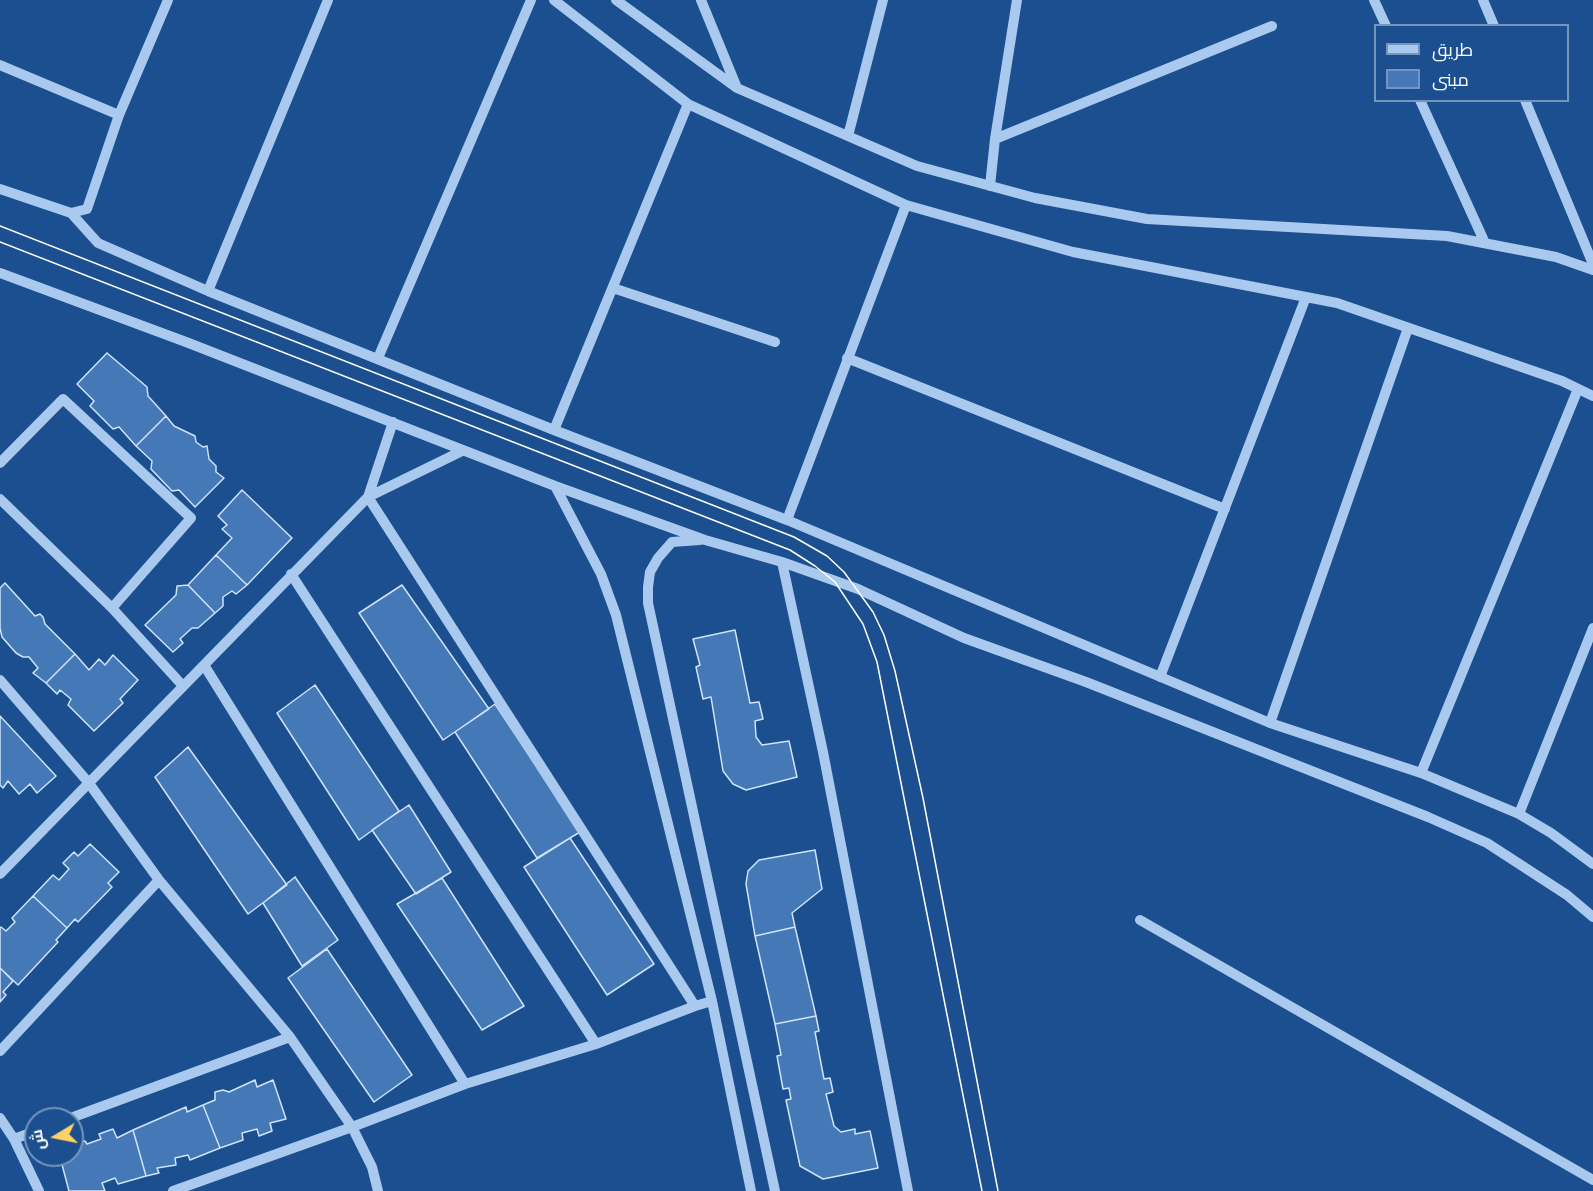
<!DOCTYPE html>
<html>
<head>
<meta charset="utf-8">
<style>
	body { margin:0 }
	#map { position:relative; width:1593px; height:1191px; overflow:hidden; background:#1b4f8f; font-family:Karla,Cairo,sans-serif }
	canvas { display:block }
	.legend { position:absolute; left:1374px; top:24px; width:195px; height:78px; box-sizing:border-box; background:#1b4f8f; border:2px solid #7695bc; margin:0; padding:8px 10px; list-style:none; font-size:18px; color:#fff }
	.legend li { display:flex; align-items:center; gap:12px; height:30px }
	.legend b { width:30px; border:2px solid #7695bc }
	.north { position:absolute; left:24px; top:1107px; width:60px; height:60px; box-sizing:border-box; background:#1b4f8f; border:2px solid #7695bc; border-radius:50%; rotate:260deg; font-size:16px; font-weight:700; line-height:24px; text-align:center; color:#fff }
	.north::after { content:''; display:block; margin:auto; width:21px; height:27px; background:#ffd166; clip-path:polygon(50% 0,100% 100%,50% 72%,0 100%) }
</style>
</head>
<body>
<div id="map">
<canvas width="1593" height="1191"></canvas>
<ul class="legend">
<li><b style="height:8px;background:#a9c9ee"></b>طريق</li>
<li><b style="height:16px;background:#4478b7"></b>مبنى</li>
</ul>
<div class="north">ش</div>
</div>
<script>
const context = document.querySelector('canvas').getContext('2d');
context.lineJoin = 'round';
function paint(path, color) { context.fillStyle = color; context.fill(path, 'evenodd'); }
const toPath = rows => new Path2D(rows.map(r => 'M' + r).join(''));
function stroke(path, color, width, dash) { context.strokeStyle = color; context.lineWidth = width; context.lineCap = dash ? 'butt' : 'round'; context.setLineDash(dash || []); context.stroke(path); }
const building = toPath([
	[107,353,147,387,148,396,166,416,136,446,119,427,113,429,90,406,94,401,77,384,107,353],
	[166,416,174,426,195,436,196,442,203,447,207,446,209,459,216,466,216,472,224,478,195,507,179,490,172,491,151,469,152,461,136,446,166,416],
	[242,490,292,538,247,585,216,555,232,538,222,529,227,525,218,516,242,490],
	[216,555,247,585,236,594,232,591,223,597,223,606,215,613,188,585,216,555],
	[5,583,35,616,40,614,43,617,45,624,75,654,46,683,33,673,38,668,29,657,23,657,16,653,2,637,0,628,0,588,5,583],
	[188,585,215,613,198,628,192,628,180,639,183,643,173,652,145,625,176,595,177,586,188,585],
	[402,585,489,709,443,740,359,613,402,585],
	[735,630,750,703,759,702,763,719,755,721,756,737,762,745,789,741,797,777,746,790,733,784,723,771,711,697,703,699,696,667,700,665,693,639,735,630],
	[75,654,89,670,99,659,105,665,113,655,138,680,120,699,123,703,94,731,68,705,71,699,60,690,57,694,46,683,75,654],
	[315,685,399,811,359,840,277,713,315,685],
	[495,704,580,832,537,858,455,732,495,704],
	[0,716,56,776,37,793,30,784,19,794,8,781,3,788,0,785,0,716],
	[188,747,287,885,248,914,155,777,188,747],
	[409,805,451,872,416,894,372,830,409,805],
	[570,838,654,964,607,995,524,867,570,838],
	[90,844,119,872,108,883,112,887,78,922,75,919,67,928,33,896,53,875,59,880,69,869,63,863,74,852,78,856,90,844],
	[815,850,822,889,792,913,795,927,755,936,746,884,748,871,759,860,815,850],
	[295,877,338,940,302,966,263,903,295,877],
	[442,878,524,1006,482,1030,397,904,442,878],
	[33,896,67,928,56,940,58,942,18,985,0,968,0,928,1,927,6,931,15,922,12,918,33,896],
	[795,927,816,1016,775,1024,755,936,795,927],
	[327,949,412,1075,374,1102,288,978,327,949],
	[0,968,13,981,3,992,6,995,0,1002,0,968],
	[816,1016,819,1031,815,1032,824,1079,830,1078,833,1092,826,1094,834,1126,841,1132,855,1129,855,1134,870,1131,878,1168,823,1179,800,1166,786,1100,791,1099,789,1088,783,1089,777,1056,781,1055,775,1024,816,1016],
	[255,1080,257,1087,273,1080,286,1119,270,1123,272,1131,259,1136,257,1129,242,1133,243,1140,220,1148,203,1105,215,1100,215,1092,223,1090,229,1092,255,1080],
	[203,1105,220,1148,190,1160,188,1155,175,1158,176,1165,157,1168,159,1173,146,1176,133,1130,186,1107,187,1112,203,1105],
	[113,1129,117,1138,133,1130,146,1176,118,1184,115,1178,102,1183,105,1191,69,1191,60,1157,72,1155,72,1144,85,1141,87,1144,101,1139,99,1134,113,1129]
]);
paint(building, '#4478b7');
stroke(building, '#cfe3fa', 1.5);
stroke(toPath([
	[554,0,688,104,906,205,1073,252,1337,303,1562,381,1593,396],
	[616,0,737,88,917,166,1035,198,1147,219,1447,236,1556,257,1593,270],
	[701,0,737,88],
	[1374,0,1386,26],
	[1483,0,1494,26],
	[0,65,119,115],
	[1420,100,1485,243],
	[1525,100,1593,264],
	[848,136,883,0],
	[995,139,1272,26],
	[990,186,995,139,1017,0],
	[0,189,71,213,98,243,208,291,554,430,787,520,1270,723,1421,773,1519,814,1551,833,1593,864],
	[71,213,87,209,119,115,168,0],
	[0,273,186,342,555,486,705,540,782,562,858,589,964,638,1086,682,1428,817,1487,843,1567,895,1593,917],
	[613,288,775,342],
	[208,291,328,0],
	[378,358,531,0],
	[847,358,1225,509],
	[554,430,688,104],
	[0,463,63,399,191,518,112,608],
	[555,486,601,574,616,615,712,1001,751,1191],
	[368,497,695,1006],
	[368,497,393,422],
	[0,499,112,608,183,686],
	[787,520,906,205],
	[700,540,672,542,658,558,650,572,648,587,648,603,775,1191],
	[782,562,823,752,908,1191],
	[291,574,596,1044],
	[204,665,465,1084],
	[1160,677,1306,297],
	[0,680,88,782,159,880,290,1037,352,1127,372,1167,378,1191],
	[1270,723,1408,328],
	[1421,773,1578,389],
	[1519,814,1593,628],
	[0,874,368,497,462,451],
	[1140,920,1593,1180],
	[0,1051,159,880],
	[0,1118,14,1139,39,1191],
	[68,1119,290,1037],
	[14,1139,36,1131],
	[173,1191,352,1127,465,1084,596,1044,695,1006,712,1001]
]), '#a9c9ee', 10);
stroke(toPath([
	[0,226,794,537,827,556,844,572,873,612,884,635,895,671,923,798,998,1191],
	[0,242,790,550,815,566,835,582,863,624,877,662,982,1191]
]), '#fff', 1.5);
</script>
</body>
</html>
